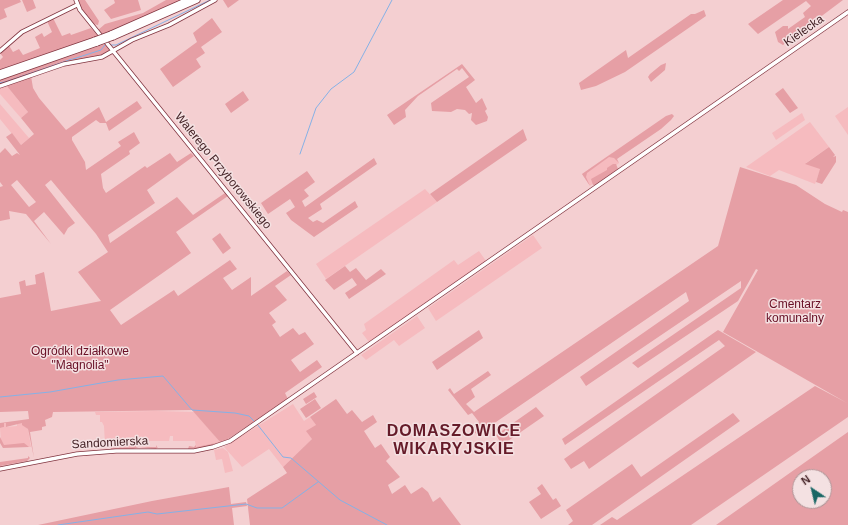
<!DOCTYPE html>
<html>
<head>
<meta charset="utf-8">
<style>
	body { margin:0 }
	#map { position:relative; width:848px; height:525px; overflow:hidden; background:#f4cfd1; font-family:Helvetica,sans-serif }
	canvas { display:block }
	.north { position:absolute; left:792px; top:469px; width:40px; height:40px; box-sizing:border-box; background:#f4e1e2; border:1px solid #ac9395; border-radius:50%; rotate:325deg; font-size:11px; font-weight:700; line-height:16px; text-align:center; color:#401e22 }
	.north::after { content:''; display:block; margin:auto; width:14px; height:18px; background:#196765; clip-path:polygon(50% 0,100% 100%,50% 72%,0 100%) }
</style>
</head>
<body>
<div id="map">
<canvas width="848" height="525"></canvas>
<div class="north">N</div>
</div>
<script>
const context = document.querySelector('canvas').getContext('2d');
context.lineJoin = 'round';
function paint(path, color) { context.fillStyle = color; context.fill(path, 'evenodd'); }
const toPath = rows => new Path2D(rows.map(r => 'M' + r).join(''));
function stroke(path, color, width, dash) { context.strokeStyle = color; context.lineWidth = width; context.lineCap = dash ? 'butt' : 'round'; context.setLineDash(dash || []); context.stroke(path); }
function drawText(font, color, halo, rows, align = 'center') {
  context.font = font + ' Helvetica,sans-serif'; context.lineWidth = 3; context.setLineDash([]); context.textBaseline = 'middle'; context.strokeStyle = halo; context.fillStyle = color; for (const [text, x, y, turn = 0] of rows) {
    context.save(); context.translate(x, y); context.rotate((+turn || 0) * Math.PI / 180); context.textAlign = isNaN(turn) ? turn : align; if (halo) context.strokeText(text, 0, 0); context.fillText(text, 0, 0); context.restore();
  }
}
paint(toPath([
	[6,85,28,112,21,118,0,94,0,88],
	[0,104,29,138,21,145,0,119],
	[848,107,848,135,835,116],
	[802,113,805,120,776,140,772,133],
	[810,122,829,147,806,163,821,168,815,184,779,170,770,176,746,167],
	[612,153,619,163,615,166,616,168,590,186,582,174],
	[425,189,437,202,326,279,316,264],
	[533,235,542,248,436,321,428,308],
	[479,251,486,261,369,342,362,333,366,330,364,324,454,260,458,265],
	[417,316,425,328,399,346,394,340,366,360,361,355],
	[293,404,304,421,310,417,316,425,312,439,283,467,269,449,242,467,224,447],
	[156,411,195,412,220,442,196,447,195,441,173,441,173,436,170,436,169,441,137,441,135,447,111,448,110,443,105,444,104,426,102,422,100,422,100,415,96,415,95,412],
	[21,422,28,429,31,447,3,445,1,442,0,428,4,427,4,423,6,423,6,427,17,426,17,424],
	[223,448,228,452,233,471,225,473,222,459,216,460,214,450]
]), '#f6bbbf');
paint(toPath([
	[0,0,20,0,21,2,4,9,7,17,0,20],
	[22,0,33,0,36,8,27,12],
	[77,0,85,0,99,21,98,25,93,24,80,7],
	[114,0,138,0,141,10,111,19,104,10,115,3],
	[166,0,183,0,102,35,98,30,105,24,143,13],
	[223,0,239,0,228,8],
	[783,0,843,0,783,45,778,42,775,32,783,26,788,26,788,29,805,17,803,13,811,6,806,1,758,34,748,24],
	[704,10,706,16,625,72,596,86,581,90,579,83,626,50,628,58,691,14,695,14],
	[53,18,62,36,70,33,71,35,91,28,98,36,0,71,0,60,3,57,0,53,8,44,13,52,19,49,23,55,40,48,35,37,42,33,44,37,52,32,47,21],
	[212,18,222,32,201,47,205,53,196,59,201,67,173,87,160,69,197,42,193,33],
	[105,44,110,50,101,56,70,61,0,85,0,80],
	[666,63,665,70,651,82,648,77,650,74,661,65],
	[462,64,475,80,466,87,476,103,482,98,487,109,485,111,488,117,487,121,476,125,471,120,472,113,469,114,465,110,457,109,451,112,432,111,431,103,469,77,462,68,459,71,457,69,418,96,405,110,406,117,394,125,387,115],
	[31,76,33,88,39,98,66,130,99,107,106,122,137,101,142,108,109,131,106,123,100,123,96,120,72,137,72,140,85,162,86,170,121,146,118,142,134,132,140,143,129,151,130,154,101,174,103,188,106,193,145,166,147,168,170,153,177,162,191,153,194,156,147,190,155,203,108,235,110,243,177,197,193,215,225,193,228,196,176,232,191,253,110,310,121,325,174,290,178,296,230,260,237,269,223,278,232,290,251,277,251,296,287,271,291,275,275,286,287,300,269,313,276,322,272,325,280,337,293,328,299,335,305,332,314,344,291,360,300,372,317,360,322,367,285,393,288,399,225,441,205,447,188,449,189,446,194,447,196,445,196,447,220,442,192,410,53,412,52,417,45,420,46,426,42,427,42,430,30,432,34,458,28,429,22,425,22,423,6,427,6,423,4,423,4,427,0,428,0,423,29,419,28,411,0,412,0,298,21,294,19,282,25,280,26,286,36,284,35,275,44,272,51,311,101,301,78,272,108,252,96,234,51,180,45,185,75,223,68,228,64,235,44,212,34,221,51,244,26,214,9,211,10,219,0,221,0,187,3,186,0,182,0,153,5,148,12,156,17,153,20,155,6,137,12,133,21,145,34,134,21,118,28,112,6,85],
	[17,180,36,202,29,207,11,185],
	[783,88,798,108,790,113,775,94],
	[243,91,249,100,231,113,225,104],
	[672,114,674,116,671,120,661,129,617,159,619,163,614,158,609,157,587,173,586,177,590,186,582,174,666,116],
	[523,129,527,140,437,202,430,194],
	[829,147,835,155,833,157,836,156,836,162,822,184,816,182,820,169,805,164],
	[374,158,377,164,320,204,322,209,308,218,313,222,317,220,323,223,355,201,358,207,314,237,291,220,286,213,295,207,290,199,268,214,261,203,307,171,315,182,304,190,309,196,302,201,305,207],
	[613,164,616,164,618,169,596,185,593,185,591,179,607,170,607,168],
	[740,167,796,185,825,204,842,212,843,210,848,212,848,417,691,525,600,525,612,517,617,520,815,386,847,403,723,332,758,270,756,269,738,301,638,368,632,363,741,288,741,281,586,386,580,377,689,301,686,292,477,435,471,428,479,422,472,413,468,415,448,390,450,388,454,394,488,371,491,375,471,389,475,397,466,404,474,412,718,246],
	[220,233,231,248,223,254,212,239],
	[345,266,350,272,356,268,366,280,381,269,386,274,349,299,345,293,357,285,352,278,334,290,325,280],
	[479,330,483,338,437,370,432,362],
	[718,330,756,352,589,469,584,461,571,469,564,459,725,346,719,340,565,445,562,439],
	[314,392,317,397,306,404,303,399],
	[315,399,321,408,306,418,300,409],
	[336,399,347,414,352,410,362,422,373,415,377,422,364,431,375,448,381,444,390,457,386,461,400,477,388,485,392,494,405,485,411,494,422,487,428,492,433,502,440,497,461,525,250,525,247,499,287,473,283,467,312,439,306,431,316,425,310,417],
	[536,407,544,416,502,445,496,435],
	[733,413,740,421,592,525,568,525,573,521,566,510,632,464,641,477],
	[848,432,848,525,716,525,838,439],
	[800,477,824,477,824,501,800,501],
	[0,437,4,445,24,443,29,447,3,448,0,443],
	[110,443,111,448,135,447,135,445,136,447,156,447,156,445,157,447,150,448,158,447,156,449,139,447,133,449,111,449],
	[28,456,30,458,27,461,0,466,0,462,28,458],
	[542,484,553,500,556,498,561,506,541,519,529,502,541,494,537,488],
	[229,487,231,504,246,502,247,506,232,508,234,525,38,525,152,501]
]), '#e69fa5');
stroke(toPath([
	[108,42,111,45,116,45,210,0],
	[73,59,101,50,105,45],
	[5,82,72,59],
	[0,83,4,82],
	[300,154,316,108,331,89,354,72,392,0],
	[0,397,50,392,118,380,163,376,192,410,235,413,249,416,255,422],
	[257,424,283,457,291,458,340,500,387,525],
	[58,525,148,512,157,514,246,504,257,508,282,508,318,482]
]), '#85b1e6', 1);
const tertiary = toPath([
	[76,0,80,10,357,353],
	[0,51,22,32,77,5],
	[0,86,64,64,102,57,132,40,169,25,215,0],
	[0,469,77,454,116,451,194,451,213,447,230,441,848,12]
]);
const motorway = toPath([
	[111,34,188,0],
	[113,37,197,0],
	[0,73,95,40],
	[0,77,97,43]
]);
stroke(tertiary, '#813540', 5);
stroke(motorway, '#813540', 7);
stroke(tertiary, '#fff', 3.5);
stroke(motorway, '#fff', 5.5);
const motorwayBridge = toPath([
	[95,40,111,34],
	[97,43,113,37]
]);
stroke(motorwayBridge, '#813540', 7, []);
stroke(motorwayBridge, '#fff', 5.5);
drawText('12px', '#401e22', '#f4e1e2', [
	["Kielecka",804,31,-35],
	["Walerego Przyborowskiego",223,171,51],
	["Sandomierska",110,443,-3]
]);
drawText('12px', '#680f25', '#f4e1e2', [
	["Cmentarz",795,305],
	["komunalny",795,319],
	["Ogródki działkowe",80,352],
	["\"Magnolia\"",80,366]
]);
context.letterSpacing = '1px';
drawText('bold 16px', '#651b29', '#f4e1e2', [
	["DOMASZOWICE",454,432],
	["WIKARYJSKIE",454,450]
]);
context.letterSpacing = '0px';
</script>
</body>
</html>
